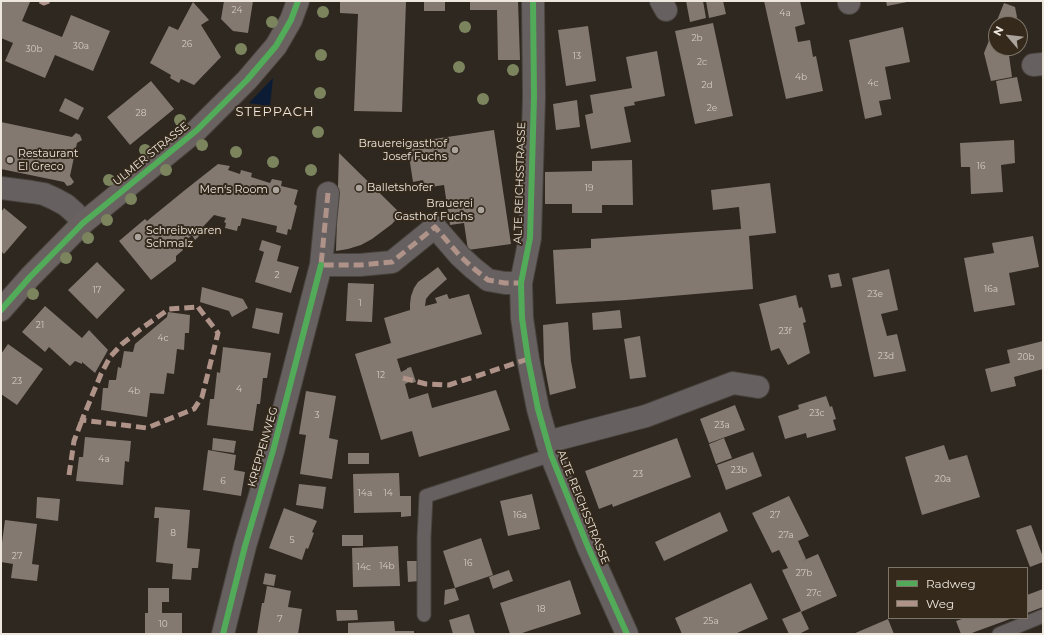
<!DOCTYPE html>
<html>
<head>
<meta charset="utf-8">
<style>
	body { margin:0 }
	#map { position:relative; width:1044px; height:635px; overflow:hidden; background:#2e2821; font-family:Montserrat,sans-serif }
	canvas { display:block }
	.frame { position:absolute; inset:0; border:2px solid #eee7de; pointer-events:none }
	.legend { position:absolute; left:888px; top:567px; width:140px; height:52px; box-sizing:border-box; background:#34291b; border:1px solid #7e7569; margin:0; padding:5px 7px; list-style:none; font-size:12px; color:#eee7de }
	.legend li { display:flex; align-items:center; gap:8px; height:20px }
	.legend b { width:20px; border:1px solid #7e7569 }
	.north { position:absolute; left:988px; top:16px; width:40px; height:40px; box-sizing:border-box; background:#34291b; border:1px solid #7e7569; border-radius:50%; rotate:298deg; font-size:11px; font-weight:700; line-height:16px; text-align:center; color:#eee7de }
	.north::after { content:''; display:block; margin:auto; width:14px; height:18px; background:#aba49c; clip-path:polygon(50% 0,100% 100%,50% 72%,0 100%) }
</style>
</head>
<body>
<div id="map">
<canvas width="1044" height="635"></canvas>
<div class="frame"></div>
<ul class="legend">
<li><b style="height:5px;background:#51ab58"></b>Radweg</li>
<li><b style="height:5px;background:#af9288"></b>Weg</li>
</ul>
<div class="north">N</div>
</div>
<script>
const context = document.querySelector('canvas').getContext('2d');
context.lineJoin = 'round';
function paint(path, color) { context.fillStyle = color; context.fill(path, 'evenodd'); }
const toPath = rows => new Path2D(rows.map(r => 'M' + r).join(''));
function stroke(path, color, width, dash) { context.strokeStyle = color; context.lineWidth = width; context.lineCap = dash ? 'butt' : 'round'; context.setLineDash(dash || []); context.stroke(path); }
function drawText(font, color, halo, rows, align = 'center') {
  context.font = font + ' Montserrat,sans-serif'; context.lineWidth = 4; context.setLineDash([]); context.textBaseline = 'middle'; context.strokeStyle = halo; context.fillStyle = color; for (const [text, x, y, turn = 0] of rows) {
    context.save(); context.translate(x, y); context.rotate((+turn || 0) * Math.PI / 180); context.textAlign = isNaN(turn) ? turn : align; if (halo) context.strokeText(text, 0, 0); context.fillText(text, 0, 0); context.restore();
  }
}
paint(toPath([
	[273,78,270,106,249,103]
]), '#0b1c34');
paint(toPath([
	[1,1,27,1,30,2,22,21,62,37,71,15,110,31,93,71,55,55,45,78,5,61,13,43,1,38],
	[224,1,253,1,248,33,233,31,221,19],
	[340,1,380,1,406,2,402,112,354,111,358,14,340,13],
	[424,1,445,1,445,11,424,11],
	[470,1,518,1,520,60,498,60,497,10,470,10],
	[686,1,703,1,706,18,690,22],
	[706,1,723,1,726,14,709,18],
	[764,1,800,1,805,24,795,27,798,42,810,40,813,57,816,56,823,91,786,99],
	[886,1,907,1,907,2,887,6],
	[193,2,209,20,201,25,221,57,194,85,181,79,179,83,170,78,171,75,150,63,169,26,178,30],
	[1004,3,1015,7,1017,17,1014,24,996,24,996,48,1008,48,1012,77,991,81,984,53],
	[713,23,733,116,695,124,675,31],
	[588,26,596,81,566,86,558,30],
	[903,27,910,62,885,67,891,99,879,101,882,115,865,119,849,40],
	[657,51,665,96,634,102,635,105,624,107,631,142,591,149,585,115,593,113,590,95,632,88,626,57],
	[1017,77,1022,101,1000,104,996,81],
	[151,81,174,109,130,145,107,117],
	[65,98,84,108,78,120,59,111],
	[577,100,580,127,556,130,553,104],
	[1,122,72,137,76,133,80,135,82,140,77,143,70,176,74,182,71,185,67,186,64,182,1,169],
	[494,130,511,244,468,250,464,223,450,225,444,185,424,188,423,180,413,182,407,143],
	[1014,140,1015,163,1001,165,1003,192,971,194,970,167,961,167,960,143],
	[339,153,401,214,392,224,372,239,361,245,348,249,336,251],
	[632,160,633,205,602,205,602,213,572,213,572,204,545,204,545,172,592,171,592,161],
	[218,164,230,166,228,170,240,174,241,170,252,173,251,177,270,183,272,179,282,181,281,186,298,190,294,204,297,206,291,230,288,229,287,235,276,232,277,226,242,218,240,226,238,226,237,231,225,228,226,223,224,222,226,218,214,215,200,230,202,233,195,240,192,235,180,246,183,250,176,256,176,261,151,280,119,241,145,219,147,221,185,190],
	[770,183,776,233,749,236,753,289,626,300,556,304,553,250,591,248,591,239,741,229,739,207,713,210,711,190],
	[4,208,27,227,4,254,1,251,1,212],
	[1033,236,1039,267,1009,273,1015,305,974,312,964,258,994,253,992,243],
	[262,240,281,246,277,261,299,267,291,293,255,282,264,252,259,250],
	[97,262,125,290,97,319,68,290],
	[438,267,447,279,430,294,426,299,425,306,437,303,435,298,447,294,449,299,469,294,482,334,397,359,401,372,407,369,407,368,411,367,416,382,412,383,411,381,405,384,409,399,428,393,432,408,496,390,510,430,419,457,412,431,381,440,355,354,391,343,384,318,410,310,410,304,411,296,414,288,418,282],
	[889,269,898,310,881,314,887,336,897,334,906,371,874,377,852,278],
	[839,273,842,286,831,288,828,275],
	[348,283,374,284,372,322,346,321],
	[202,287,243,299,248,308,232,317,229,311,200,302],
	[796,295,799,308,802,307,806,322,803,323,810,353,788,365,779,348,771,351,759,304],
	[45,306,82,338,89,330,108,350,95,373,82,362,82,364,75,361,70,366,49,347,45,352,22,332],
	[256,308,283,313,279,334,252,328],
	[620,310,622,328,593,330,592,313],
	[168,312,190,315,189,333,185,333,184,350,177,349,174,374,167,373,164,394,150,393,147,417,101,410,103,388,108,388,109,380,116,380,118,367,121,368,124,351,133,352,135,344,167,317],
	[568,322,571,361,576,388,550,395,544,363,543,325],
	[640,336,646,377,630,379,624,339],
	[1043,341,1043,369,1014,377,1016,386,991,392,985,369,1010,363,1007,350],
	[8,344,43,369,17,405,1,394,1,354],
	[223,347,271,353,267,378,263,378,260,404,257,404,253,431,207,425,210,399,214,399,217,372,220,373],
	[306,391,336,396,329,438,338,440,332,479,300,474,306,435,299,434],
	[826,396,830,407,832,406,836,419,833,420,836,430,807,438,806,433,785,439,778,416,799,409,798,405],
	[735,405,745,430,709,443,700,419],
	[85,437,131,441,129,462,125,461,123,485,76,481,79,457,83,457],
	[213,438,236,441,234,453,212,450],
	[677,438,691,477,613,507,612,504,599,509,585,471],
	[724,438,732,458,716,464,709,444],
	[944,445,949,460,967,455,980,497,922,515,905,457],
	[208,450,236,455,234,470,245,472,241,496,203,490],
	[753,452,762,476,726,490,717,465],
	[348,453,369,453,369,464,348,464],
	[399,473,400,496,411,496,411,516,401,517,401,512,354,513,353,474],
	[299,484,326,487,323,509,296,505],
	[532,494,540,529,508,536,500,501],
	[789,496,809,536,798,541,806,559,802,561,818,554,837,596,801,612,809,629,799,634,789,634,782,619,801,611,782,570,788,568,779,550,772,553,752,513],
	[37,497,60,499,58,521,36,518],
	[155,507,190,510,187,548,200,549,198,568,192,568,191,580,172,579,173,564,156,562,159,518,154,518],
	[284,508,317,521,312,532,314,533,308,549,306,548,302,560,269,548],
	[720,512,728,531,664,561,655,542],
	[5,520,37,524,32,564,39,565,37,581,11,578,13,564,1,562,1,550],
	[1031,525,1043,557,1043,562,1030,567,1016,530],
	[342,535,363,535,363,546,342,546],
	[481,538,493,575,455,588,459,600,444,605,445,590,455,588,443,551],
	[398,546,400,586,353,587,352,548],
	[407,561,418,561,419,581,408,582],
	[509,570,513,581,493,589,489,577],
	[265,573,276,575,274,586,263,584],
	[570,580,581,614,519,634,510,634,500,603],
	[751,583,768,619,735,634,682,634,675,618],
	[267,586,291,591,288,607,302,609,298,634,257,634,262,603,264,603],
	[148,588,169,588,169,602,162,602,162,613,182,613,182,634,145,634,145,613,148,613],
	[1043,589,1043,607,1027,613,1027,595],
	[336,610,357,610,358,620,337,621],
	[469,614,475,634,453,634,449,620],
	[965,618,1013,618,969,634,961,634,956,621],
	[888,619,894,634,853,634],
	[394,621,395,631,414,631,414,634,348,634,348,623]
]), '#837971');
const lane = toPath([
	[424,615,424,538,426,496,551,455],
	[999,634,1043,616]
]);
const street = toPath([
	[533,1,534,97,530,238,521,283,522,318,528,359,538,409,551,455,588,547,627,634],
	[661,1,666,10],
	[849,1,849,3],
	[1033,65,1043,64],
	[1,188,32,192,44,194,55,199,66,205,75,213,83,223],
	[328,193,321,265,360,265,392,262,435,227,460,256,473,268,488,280,505,283,521,283],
	[547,442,646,416,733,383,758,387],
	[223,634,245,546,273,451,321,265]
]);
const secondary = toPath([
	[1,310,30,277,83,223,197,130,247,80,276,46,291,20,298,1]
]);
stroke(lane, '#48433c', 15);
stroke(street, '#48433c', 24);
stroke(secondary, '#48433c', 24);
stroke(lane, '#666060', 13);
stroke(street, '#666060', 22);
stroke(secondary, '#6a6261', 22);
stroke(toPath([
	[40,1,44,3,49,1],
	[328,193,321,265,360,265,392,262,435,227,460,256,473,268,488,280,505,283,521,283],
	[198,307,218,333,202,397,194,409,147,428,82,420,101,374,110,357,122,344,142,328,169,309,198,307],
	[403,378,426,384,449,385,477,376,528,359],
	[69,475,74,441,82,420]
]), '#af9288', 5, [10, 5]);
stroke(toPath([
	[533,1,534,97,530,238,521,283,522,318,528,359,538,409,551,455,588,547,627,634],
	[1,310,30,277,83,223,197,130,247,80,276,46,291,20,298,1],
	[223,634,245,546,273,451,321,265]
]), '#51ab58', 6);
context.fillStyle = '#7c845e';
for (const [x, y] of [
	[323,12],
	[272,22],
	[465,27],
	[241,49],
	[321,55],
	[459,67],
	[513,70],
	[320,93],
	[483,99],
	[180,120],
	[318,132],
	[202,145],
	[145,150],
	[236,152],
	[273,162],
	[166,170],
	[311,170],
	[109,180],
	[131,199],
	[107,220],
	[88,238],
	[66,258],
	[33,294]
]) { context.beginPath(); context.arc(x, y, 6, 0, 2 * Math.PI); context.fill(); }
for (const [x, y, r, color] of [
	[455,150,4,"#aba49c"],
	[10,160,4,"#aba49c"],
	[359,188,4,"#aba49c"],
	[276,190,4,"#aba49c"],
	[481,210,4,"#aba49c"],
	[138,237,4,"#aba49c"]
]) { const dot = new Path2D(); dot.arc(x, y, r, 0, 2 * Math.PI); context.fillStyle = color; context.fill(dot); stroke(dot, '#34291b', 1.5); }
drawText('9px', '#d3ccc3', null, [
	["24",237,10],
	["4a",785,13],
	["2b",697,38],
	["26",187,44],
	["30a",81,46],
	["30b",34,49],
	["13",577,56],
	["2c",702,62],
	["4b",801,77],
	["4c",873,83],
	["2d",707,85],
	["2e",712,108],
	["28",141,113],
	["16",981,166],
	["19",589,188],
	["2",277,275],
	["16a",991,289],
	["17",97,290],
	["23e",875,294],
	["1",360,303],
	["21",40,325],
	["23f",785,331],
	["4c",163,338],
	["23d",886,356],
	["20b",1026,357],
	["12",381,375],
	["23",17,381],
	["4",239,389],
	["4b",134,391],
	["23c",817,413],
	["3",317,415],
	["23a",722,425],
	["4a",104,459],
	["23b",739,470],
	["23",638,474],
	["20a",943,479],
	["6",223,481],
	["14a",365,493],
	["14",388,493],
	["16a",520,515],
	["27",775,515],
	["8",173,533],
	["27a",786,535],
	["5",292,540],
	["27",17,556],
	["16",468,563],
	["14b",387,566],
	["14c",364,567],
	["27b",804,573],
	["27c",814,593],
	["18",541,609],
	["7",280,619],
	["25a",711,621],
	["10",163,624]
]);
drawText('11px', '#eee7de', '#34291b', [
	["Brauereigasthof",447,144],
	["Josef Fuchs",447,157],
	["Restaurant",18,154,"left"],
	["El Greco",18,167,"left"],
	["Balletshofer",367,188,"left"],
	["Men‘s Room",268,190],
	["Brauerei",473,204],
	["Gasthof Fuchs",473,217],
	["Schreibwaren",146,231,"left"],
	["Schmalz",146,244,"left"]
], 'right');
drawText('11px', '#eee7de', '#34291b', [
	["ULMER STRASSE",151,154,-39],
	["ALTE REICHSSTRASSE",520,183,-88],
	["KREPPENWEG",263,447,-74],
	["ALTE REICHSSTRASSE",583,507,68]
]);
context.letterSpacing = '1px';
drawText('13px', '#eee7de', '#34291b', [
	["STEPPACH",275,112]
]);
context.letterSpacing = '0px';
</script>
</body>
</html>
